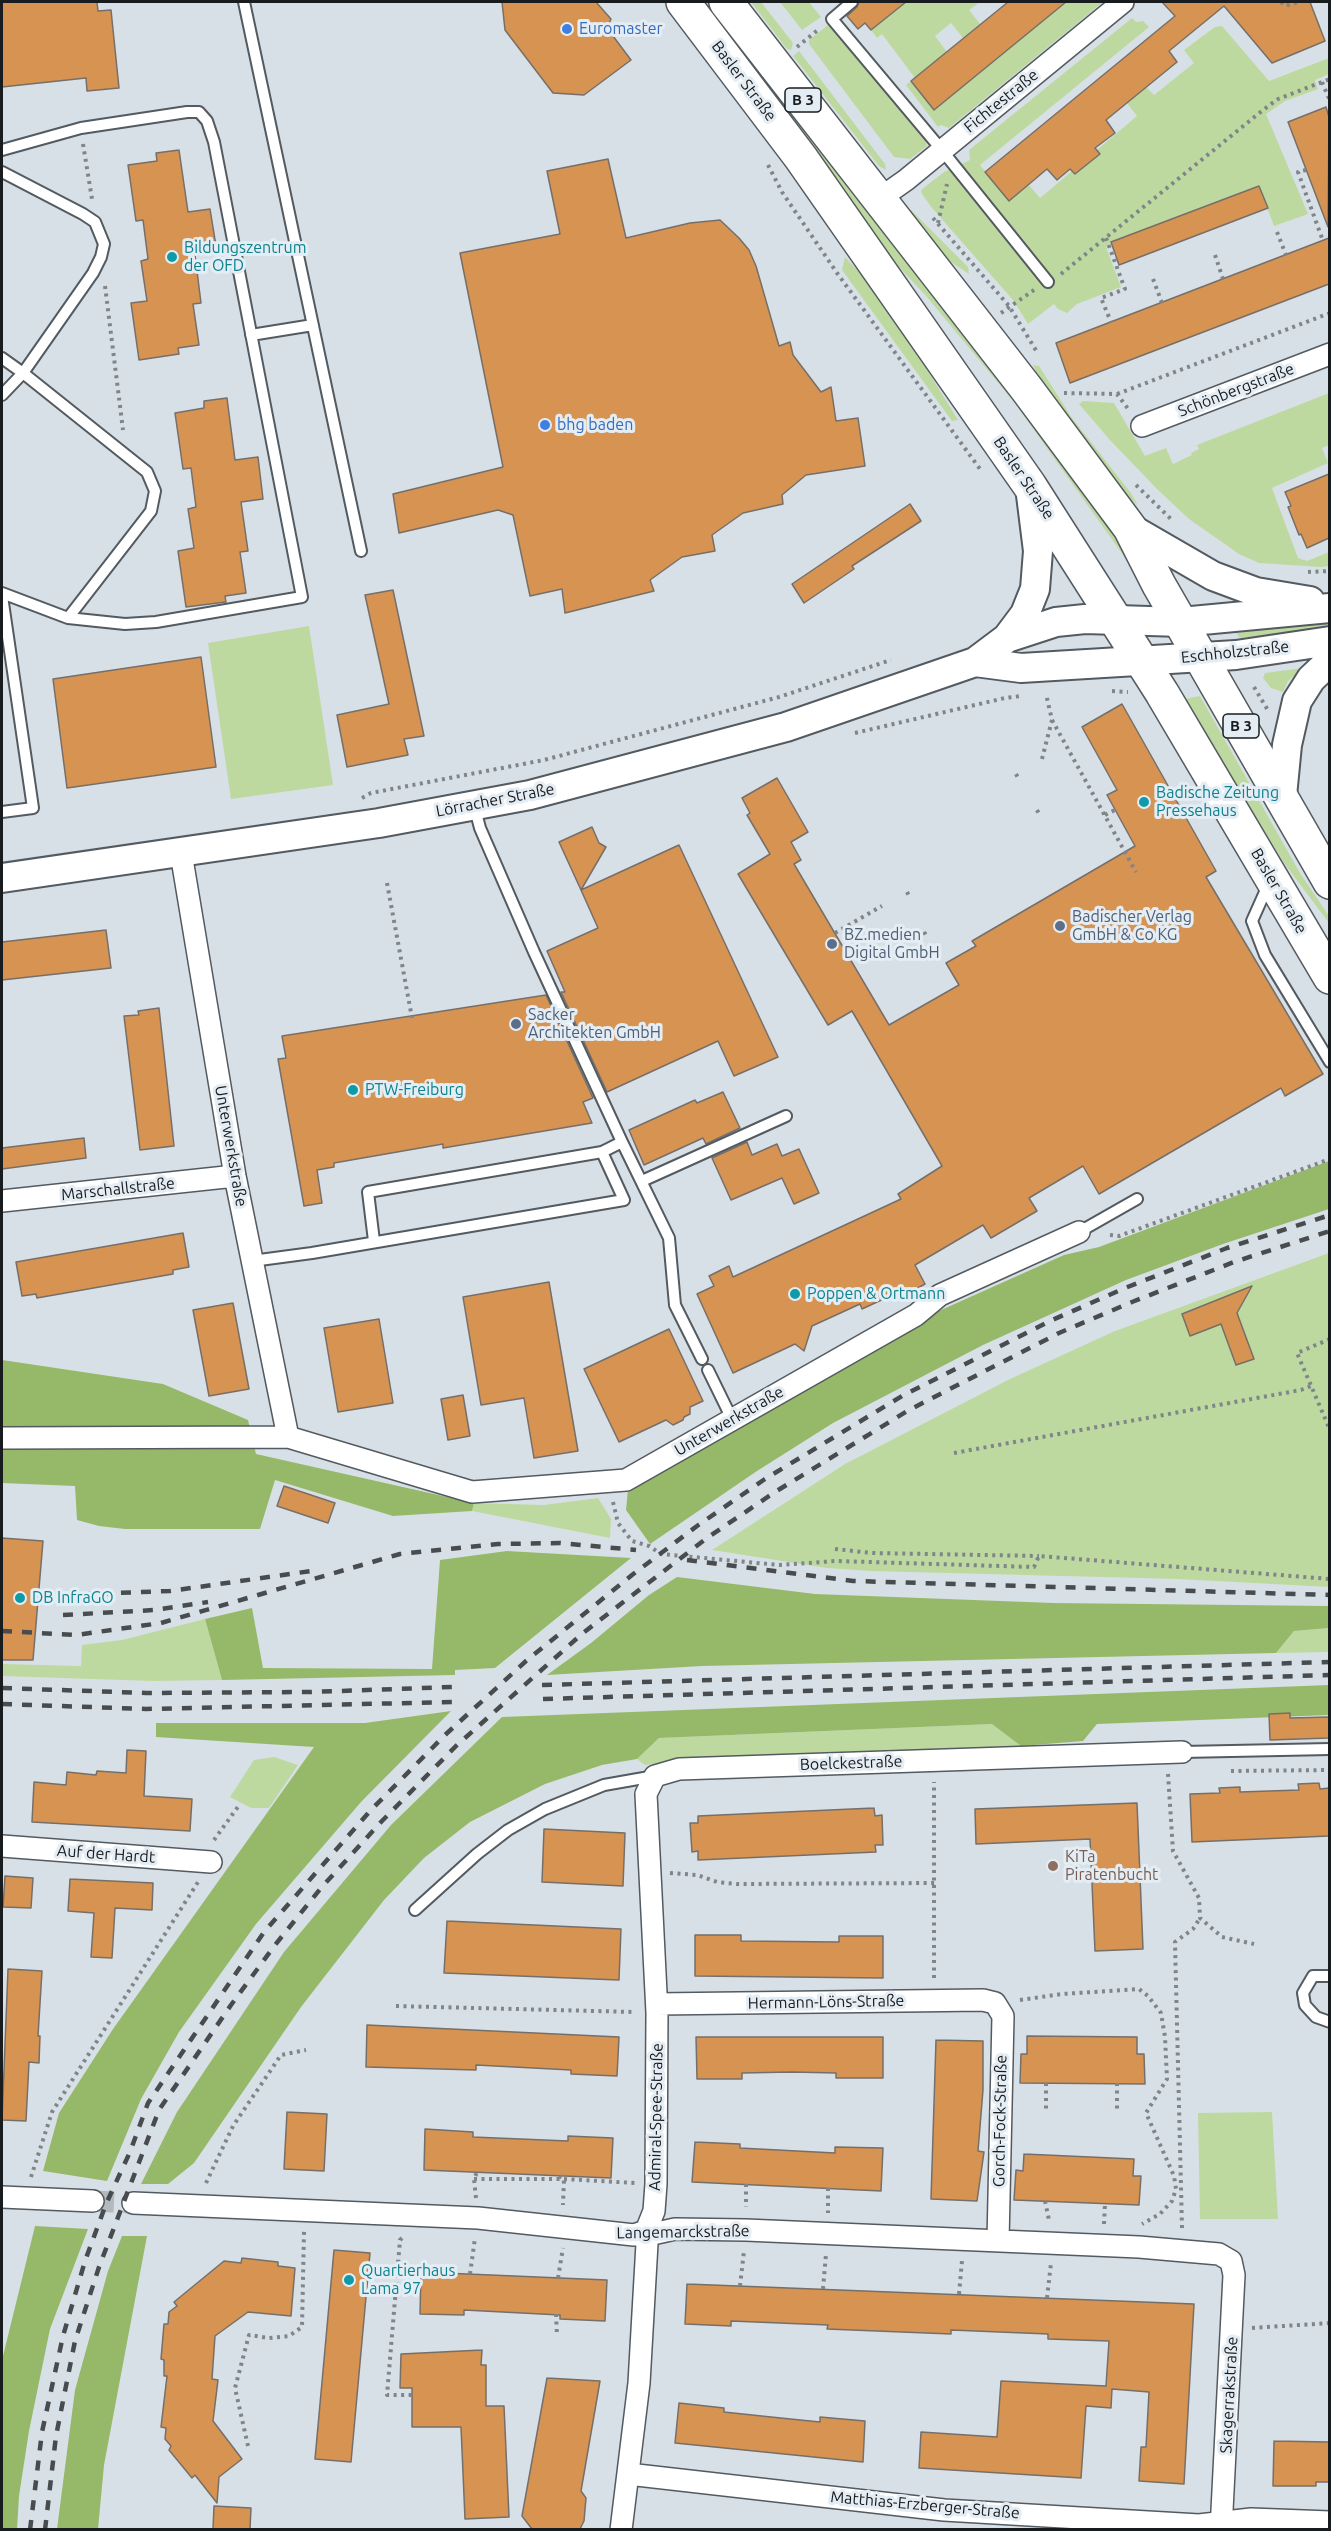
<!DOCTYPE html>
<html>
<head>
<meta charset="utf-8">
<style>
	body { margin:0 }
	#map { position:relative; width:1331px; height:2531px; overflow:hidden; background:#d8e0e7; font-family:Ubuntu,sans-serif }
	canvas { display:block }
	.frame { position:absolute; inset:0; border:3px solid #191c1e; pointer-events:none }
</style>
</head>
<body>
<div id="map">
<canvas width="1331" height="2531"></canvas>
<div class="frame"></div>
</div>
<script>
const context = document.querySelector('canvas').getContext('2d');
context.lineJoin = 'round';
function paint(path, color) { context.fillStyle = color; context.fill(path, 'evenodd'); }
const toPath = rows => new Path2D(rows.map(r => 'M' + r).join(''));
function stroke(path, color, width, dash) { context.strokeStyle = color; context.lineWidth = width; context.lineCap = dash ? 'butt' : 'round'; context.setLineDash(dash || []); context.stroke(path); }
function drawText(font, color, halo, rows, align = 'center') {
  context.font = font + ' Ubuntu,sans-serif'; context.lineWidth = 6; context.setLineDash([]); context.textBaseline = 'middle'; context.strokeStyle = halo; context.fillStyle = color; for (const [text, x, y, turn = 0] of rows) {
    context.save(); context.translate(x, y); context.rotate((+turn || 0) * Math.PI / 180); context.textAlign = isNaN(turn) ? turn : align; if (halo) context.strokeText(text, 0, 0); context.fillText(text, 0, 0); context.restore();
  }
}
paint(toPath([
	[701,2,712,2,821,141,1139,567,1136,573,1014,402,927,297,885,252],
	[751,2,761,2,793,43,791,50,787,49],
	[780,2,809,2,821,17,802,30],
	[887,2,980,2,969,10,980,24,963,38,951,23,935,36,947,52,915,78,882,34,877,38,871,30,894,11],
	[1066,2,1103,2,949,128,941,125,938,127,906,85,911,81,934,109],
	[1132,18,1136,22,1143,21,1149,27,980,165,1008,200,1028,184,1040,198,1137,116,1127,103,1146,87,1154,95,1194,63,1184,50,1215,27,1222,26,1269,81,1329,58,1329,74,1315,80,1318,89,1285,101,1266,114,1308,214,1274,226,1259,186,1111,242,1106,247,1121,287,1077,304,1067,313,1058,309,1054,304,1028,324,1013,300,932,208,922,194,921,190,944,172,970,160,969,150],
	[828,25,925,138,927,146,910,159,894,157,809,44,809,40],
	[799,51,885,164,886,170,879,166,793,56],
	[911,210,968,267,969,274,945,258,909,212],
	[845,257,895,310,921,360,958,420,952,421,842,270],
	[1033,365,1039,366,1072,418,1131,493,1138,506,1126,494,1068,422,1042,386],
	[1329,393,1329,445,1322,448,1328,463,1272,488,1298,558,1307,561,1329,552,1329,566,1321,567,1259,563,1239,554,1189,519,1157,489,1109,439,1079,404,1083,401,1114,403,1145,456,1166,448,1173,464,1192,455,1191,453,1199,449,1197,445],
	[1329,622,1329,627,1308,631,1240,638,1236,633],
	[309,626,333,785,231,799,208,643],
	[1303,668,1288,681,1283,692,1271,688,1263,678,1265,673],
	[1200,696,1300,873,1329,916,1329,923,1284,863,1185,699],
	[1329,1253,1329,1587,1178,1579,871,1571,827,1568,712,1550,845,1464,1010,1379,1115,1331],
	[598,1498,611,1519,610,1538,472,1511,474,1503,544,1505],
	[205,1619,222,1680,153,1681,2,1676,2,1664,81,1666,82,1645,122,1640],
	[1329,1628,1329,1652,1276,1653,1294,1631],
	[993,1724,1021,1746,936,1752,745,1756,645,1765,637,1759,659,1738],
	[274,1757,298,1765,269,1808,251,1808,230,1797,254,1760],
	[1272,2112,1278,2219,1200,2219,1198,2113]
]), '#bed99f');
paint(toPath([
	[1329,1161,1329,1209,1223,1244,1126,1280,983,1345,833,1423,757,1471,650,1544,626,1510,628,1489,921,1319,1064,1255,1099,1247],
	[2,1360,163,1384,248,1420,256,1454,474,1503,472,1511,393,1516,275,1480,260,1529,125,1529,99,1526,77,1520,75,1486,2,1483],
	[507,1551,631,1558,495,1668,455,1670,455,1675,222,1680,205,1619,252,1608,263,1668,432,1669,440,1560],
	[677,1577,815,1594,1053,1603,1329,1606,1329,1628,1294,1631,1276,1653,702,1666,547,1675,591,1643,649,1595],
	[1329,1685,1329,1715,1097,1724,1083,1741,1021,1746,992,1724,659,1738,637,1759,602,1765,545,1784,470,1822,424,1858,384,1900,301,2007,194,2163,168,2184,141,2184,177,2112,284,1952,391,1825,502,1717],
	[451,1711,361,1802,256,1924,179,2032,141,2099,107,2181,43,2171,59,2113,113,2029,314,1747,156,1737,156,1723,365,1723],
	[35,2226,88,2229,50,2329,29,2431,19,2496,17,2529,2,2529,2,2360],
	[122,2236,147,2236,104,2465,98,2529,57,2529,75,2390,108,2271]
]), '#96b969');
const building = toPath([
	[2,2,97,2,98,11,111,10,119,88,87,91,86,78,2,87,2,2],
	[502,2,596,2,611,19,607,28,631,60,584,95,553,93,505,30,502,2],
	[859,2,906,2,871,30,865,23,858,29,847,16,857,7,859,2],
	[1008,2,1066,2,934,110,911,81,1008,2],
	[1162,2,1310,2,1325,41,1272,63,1224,6,1169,51,1177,62,1106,120,1115,133,1095,148,1100,154,1075,174,1070,169,1057,180,1047,169,1009,201,985,172,1175,16,1162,2],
	[1326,107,1329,117,1328,227,1288,122,1326,107],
	[179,150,188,212,210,209,217,252,195,255,201,303,193,304,199,345,178,348,179,354,139,360,131,303,147,301,141,261,148,259,143,220,136,221,128,165,157,161,156,153,179,150],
	[608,159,626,238,690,223,720,220,739,238,749,250,756,266,779,346,790,342,793,355,821,392,831,387,836,421,858,418,865,466,806,475,782,495,783,504,743,513,712,535,715,551,682,557,650,580,654,591,565,613,562,589,530,596,513,515,498,510,399,533,393,494,503,467,460,253,560,234,547,171,608,159],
	[1259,186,1268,208,1119,265,1111,242,1259,186],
	[1329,238,1329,284,1070,383,1056,343,1329,238],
	[227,398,235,460,258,457,263,499,241,502,248,551,240,552,246,593,225,596,226,602,186,607,178,551,194,548,188,509,196,507,191,468,183,469,175,413,204,408,204,401,227,398],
	[1329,474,1329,538,1307,548,1301,534,1299,535,1288,507,1291,506,1285,492,1329,474],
	[910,504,921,521,852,566,854,569,804,603,792,584,910,504],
	[393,590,424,736,404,739,408,755,347,767,337,715,389,704,365,595,393,590],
	[201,657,216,767,67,788,53,679,201,657],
	[1122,704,1216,871,1206,877,1323,1074,1285,1096,1281,1088,1099,1194,1083,1166,1029,1198,1037,1211,991,1238,983,1225,915,1265,925,1284,907,1294,905,1289,862,1309,860,1304,812,1326,804,1351,795,1344,733,1373,697,1294,714,1286,709,1276,729,1266,733,1277,901,1199,898,1194,942,1166,852,1011,828,1025,738,874,770,854,747,815,750,813,742,798,777,778,808,832,791,842,801,860,794,864,889,1025,959,985,946,963,976,946,972,941,1135,846,1107,795,1117,790,1082,727,1122,704],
	[592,827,599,843,606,847,581,890,559,842,592,827],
	[679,845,778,1057,734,1076,718,1041,607,1092,561,992,565,992,547,951,598,928,581,890,679,845],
	[106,930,111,968,2,980,2,942,106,930],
	[546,995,593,1098,583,1102,592,1123,443,1148,443,1144,334,1163,334,1167,317,1170,322,1203,304,1206,278,1059,286,1058,282,1036,546,995],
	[159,1008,174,1146,140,1150,124,1016,139,1015,138,1011,159,1008],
	[723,1092,740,1128,706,1144,703,1138,644,1165,629,1130,695,1100,697,1103,723,1092],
	[84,1138,86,1158,2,1169,2,1148,84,1138],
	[747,1142,752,1155,777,1144,782,1156,799,1149,819,1193,794,1204,782,1178,731,1200,712,1158,747,1142],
	[183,1233,189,1267,173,1270,173,1274,37,1298,36,1294,22,1296,16,1262,183,1233],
	[549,1282,578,1451,534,1458,524,1398,481,1405,463,1297,549,1282],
	[1252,1286,1237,1313,1254,1359,1236,1365,1221,1324,1190,1336,1182,1314,1252,1286],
	[233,1303,249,1389,209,1396,193,1310,233,1303],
	[379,1319,393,1403,338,1412,324,1328,379,1319],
	[669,1329,703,1401,690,1407,690,1414,684,1417,683,1420,673,1425,666,1420,619,1442,584,1369,669,1329],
	[463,1395,470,1436,448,1440,441,1399,463,1395],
	[284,1486,335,1503,328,1523,277,1506,284,1486],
	[2,1538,43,1541,33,1660,2,1660,2,1538],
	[1290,1713,1290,1718,1329,1717,1329,1738,1270,1740,1269,1714,1290,1713],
	[127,1750,146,1751,144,1796,192,1799,190,1831,32,1822,34,1782,66,1785,67,1772,96,1775,97,1771,126,1773,127,1750],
	[1319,1783,1320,1789,1329,1788,1329,1836,1192,1842,1190,1794,1220,1793,1219,1788,1240,1787,1240,1792,1299,1790,1298,1784,1319,1783],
	[1137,1803,1143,1949,1095,1951,1090,1839,976,1844,975,1809,1137,1803],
	[874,1808,875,1816,882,1815,883,1845,875,1845,876,1852,698,1860,698,1851,692,1852,690,1823,698,1823,698,1816,874,1808],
	[544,1829,625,1833,623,1886,542,1882,544,1829],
	[5,1876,33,1878,31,1908,3,1907,5,1876],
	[70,1879,153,1883,152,1910,115,1908,112,1958,91,1957,94,1913,68,1911,70,1879],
	[447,1921,621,1929,619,1980,444,1973,447,1921],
	[695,1935,741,1935,741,1941,839,1942,839,1936,883,1936,883,1978,695,1976,695,1935],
	[8,1969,42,1971,38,2036,40,2036,39,2063,29,2062,26,2121,2,2120,8,1969],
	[367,2025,619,2037,617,2076,571,2074,571,2070,476,2065,476,2070,366,2067,367,2025],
	[1027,2036,1137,2037,1137,2054,1144,2054,1145,2084,1020,2083,1021,2054,1027,2054,1027,2036],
	[696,2037,883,2037,883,2078,836,2078,836,2073,792,2072,742,2073,742,2079,697,2079,696,2037],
	[936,2040,983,2041,983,2090,978,2151,984,2152,977,2201,931,2199,936,2040],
	[287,2112,327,2114,324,2171,284,2169,287,2112],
	[425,2129,473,2132,473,2137,568,2141,568,2136,613,2138,611,2178,424,2170,425,2129],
	[695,2142,740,2144,740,2148,835,2153,835,2147,883,2148,881,2191,692,2182,695,2142],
	[1024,2154,1134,2159,1133,2176,1141,2176,1139,2205,1014,2200,1016,2170,1023,2171,1024,2154],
	[334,2250,370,2253,351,2462,315,2459,334,2250],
	[242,2258,278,2262,278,2266,295,2268,291,2316,248,2312,215,2336,212,2379,218,2380,213,2421,242,2459,219,2477,217,2503,195,2475,192,2478,169,2450,171,2446,165,2439,166,2428,161,2427,167,2376,164,2376,164,2360,161,2359,164,2324,168,2324,169,2312,177,2306,174,2302,224,2261,241,2263,242,2258],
	[421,2272,607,2280,605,2321,560,2319,560,2315,464,2310,464,2315,420,2314,421,2272],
	[687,2284,1194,2304,1184,2484,1139,2481,1141,2447,1146,2447,1149,2392,1112,2389,1111,2408,1086,2406,1081,2478,919,2468,921,2432,997,2437,1001,2381,1106,2386,1109,2341,1048,2339,1048,2334,951,2330,951,2334,827,2329,828,2325,731,2321,731,2326,685,2324,687,2284],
	[482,2350,481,2365,486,2365,486,2406,504,2406,509,2517,465,2519,461,2427,412,2427,412,2388,400,2388,401,2354,482,2350],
	[547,2378,600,2381,581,2491,586,2498,584,2521,580,2529,532,2529,522,2516,547,2378],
	[679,2403,724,2408,724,2412,771,2417,820,2422,820,2417,865,2421,863,2462,675,2443,679,2403],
	[1274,2441,1329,2442,1329,2482,1316,2482,1316,2486,1273,2486,1274,2441],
	[214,2506,251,2508,250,2529,213,2529,214,2506]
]);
paint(building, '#d69352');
stroke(building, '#766f69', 1.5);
stroke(toPath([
	[93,2201,133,2203]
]), '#b2b9bf', 21, [21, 10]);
const lane = toPath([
	[244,2,361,551],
	[852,2,832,19,941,149,1048,282],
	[2,150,81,128,187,112,199,112,207,121,214,142,302,597,156,622,125,624,68,618],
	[2,172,83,214,95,222,104,244,101,257,93,273,23,373,2,395],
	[251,335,313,325],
	[2,358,23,373,147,472,155,491,151,511,68,618,2,593],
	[2,596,33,808,2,812],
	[474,805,480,828,534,952,622,1142,669,1238,675,1305,702,1359],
	[1269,883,1252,921,1265,955,1330,1062],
	[642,1181,786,1116],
	[1079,1232,1137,1199],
	[374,1241,368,1192,602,1152,622,1142],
	[252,1261,312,1253,624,1200,602,1152],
	[708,1370,732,1419],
	[1182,1752,1330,1749],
	[415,1910,477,1854,508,1830,545,1809,604,1785,655,1776],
	[1330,1976,1313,1976,1303,1993,1305,2005,1316,2017,1330,2022]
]);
const street = toPath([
	[879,199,906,180,1123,2],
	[1142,426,1330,354],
	[181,853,235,1176,288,1437],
	[2,1201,235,1176],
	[2,1438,288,1437,472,1492,626,1480,916,1315,940,1295,1079,1232],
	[2,1846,211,1862],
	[657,2004,983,2000,995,2003,1003,2016,998,2241],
	[2,2197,93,2201],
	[133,2203,478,2218,634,2235,643,2232,657,2233,675,2229,746,2230,1139,2247,1219,2254,1231,2261,1234,2275,1221,2530],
	[628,2474,944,2510,1199,2525,1251,2519,1330,2522],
	[621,2530,639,2383,648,2226,654,2211,656,2184,657,2013,646,1794,655,1776,679,1769,1182,1752]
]);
const secondary = toPath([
	[1130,528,1213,576,1256,592,1310,601],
	[1007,638,1025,614,1035,589,1038,551,1030,487],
	[975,662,1021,668,1236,655,1330,641],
	[1282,796,1287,745,1297,701,1311,679,1330,661],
	[2,878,379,823,530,795,786,727,975,662,1007,638,1056,622,1085,619,1181,622,1330,608]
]);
const primary = toPath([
	[683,2,801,158,1030,486,1162,693,1330,977],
	[726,2,1026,388,1130,528,1159,585,1330,882]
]);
stroke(lane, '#535a60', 14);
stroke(street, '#535a60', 24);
stroke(secondary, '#535a60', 32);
stroke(primary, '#535a60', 36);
stroke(toPath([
	[1281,2,1285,6,1298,2],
	[797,47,819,29],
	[1322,82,1330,101],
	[83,144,92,199],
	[768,165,782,192,837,273,980,469],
	[1306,170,1298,172,1323,241],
	[933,218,1009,306,1037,352],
	[938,223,947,184],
	[1277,232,1286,255],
	[1106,238,1125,289,1101,298,1111,322],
	[1215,255,1223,279],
	[1061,274,1263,110,1278,99,1330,79],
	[1153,279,1162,303],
	[105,286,123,430],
	[1001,313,1034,290],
	[1064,393,1117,394,1129,410],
	[1117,394,1330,313],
	[1136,485,1172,520],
	[1308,572,1330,571],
	[1254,687,1269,712],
	[1112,691,1128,692],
	[1052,720,1136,872],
	[855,733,1005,698,1021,696],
	[1042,759,1052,720,1046,694],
	[1016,774,1018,778],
	[362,798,371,793,544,760,779,697,891,660],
	[1037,810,1039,814],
	[1105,815,1115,810],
	[387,883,412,1018],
	[907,892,910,898],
	[924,932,927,937],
	[835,933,882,906],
	[1110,1235,1119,1236,1330,1159],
	[1330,1339,1297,1353,1330,1430],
	[954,1453,1301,1390,1311,1386],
	[613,1502,618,1523,632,1541,649,1546,661,1554,779,1565,836,1561,1034,1567,1039,1556,1330,1579],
	[835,1549,872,1553,1039,1556],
	[1231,1771,1330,1770],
	[1168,1774,1173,1851,1199,1898,1200,1918,1222,1937,1254,1944],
	[214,1840,240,1804],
	[670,1873,697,1875,717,1882,737,1884,935,1883],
	[934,1978,934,1782],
	[1020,2000,1062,1994,1139,1989,1148,1996,1161,2013,1165,2037,1167,2079,1146,2113,1174,2176,1176,2189,1172,2201,1160,2214,1142,2224],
	[396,2006,635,2012],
	[1046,2083,1046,2112],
	[1117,2083,1117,2112],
	[559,2176,564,2179,563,2205],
	[31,2177,52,2112,198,1882],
	[474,2179,564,2179,635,2183],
	[206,2183,233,2126,281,2055,306,2050],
	[746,2184,746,2207],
	[828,2188,828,2213],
	[476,2198,474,2179,477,2172],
	[1045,2201,1049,2220],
	[1104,2224,1105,2204],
	[1182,2228,1175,1942,1193,1929,1200,1918],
	[402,2238,400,2240,387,2395,416,2395],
	[470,2274,475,2238],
	[558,2278,563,2248],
	[740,2286,744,2251],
	[823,2289,826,2254],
	[959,2294,962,2261],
	[1047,2298,1051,2263],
	[556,2314,557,2336],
	[1252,2328,1330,2323],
	[248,2446,235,2388,249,2335,269,2338,289,2336,302,2327,304,2231]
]), '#7f8589', 4, [3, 4.5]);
stroke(lane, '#fff', 10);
stroke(street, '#fff', 21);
stroke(secondary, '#fff', 28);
stroke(primary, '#fff', 33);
stroke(toPath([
	[687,1560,853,1581,1330,1595],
	[61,1595,170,1591,318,1570],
	[63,1615,155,1610,208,1602],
	[2,1631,76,1635,161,1623,400,1554,498,1544,560,1543,636,1550],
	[542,1685,1330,1662],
	[2,1688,146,1693,311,1692,452,1687],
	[543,1699,1330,1675],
	[2,1704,146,1709,453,1702],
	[30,2530,42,2432,63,2336,85,2261,106,2204,130,2152,148,2103,264,1932,370,1811,445,1735,526,1661,632,1575,697,1526,765,1479,902,1396,1050,1321,1125,1288,1227,1248,1330,1215],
	[45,2530,56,2436,75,2341,99,2267,159,2110,231,2005,275,1945,321,1888,381,1822,456,1746,583,1633,707,1538,775,1492,909,1410,1059,1333,1132,1302,1234,1262,1330,1231]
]), '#484c4f', 4.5, [10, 10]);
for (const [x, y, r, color] of [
	[567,29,6,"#3f7fe0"],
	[172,257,6,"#0f9aa8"],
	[545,425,6,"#3f7fe0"],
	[1144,802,6,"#0f9aa8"],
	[1060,926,6,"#5c6f8a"],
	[832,944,6,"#5c6f8a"],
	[516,1024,6,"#5c6f8a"],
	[353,1090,6,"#0f9aa8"],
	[795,1294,6,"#0f9aa8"],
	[20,1598,6,"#0f9aa8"],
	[1053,1866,6,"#8d6e63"],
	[349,2280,6,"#0f9aa8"]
]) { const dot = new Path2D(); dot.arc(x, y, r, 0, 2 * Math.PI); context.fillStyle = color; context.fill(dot); stroke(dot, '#e5edf4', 2); }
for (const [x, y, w] of [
	[803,100,36],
	[1241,726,36]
]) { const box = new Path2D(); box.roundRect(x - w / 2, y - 12, w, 24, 4.5); context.fillStyle = '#e5edf4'; context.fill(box); stroke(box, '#191c1e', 1.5); }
drawText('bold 15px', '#191c1e', null, [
	["B 3",803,100],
	["B 3",1241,726]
]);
drawText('16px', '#366cbe', '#e5edf4', [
	["Euromaster",579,29],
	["bhg baden",557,425]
], 'left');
drawText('16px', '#191c1e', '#e5edf4', [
	["Basler Straße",744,81,53],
	["Fichtestraße",1001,101,-39],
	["Schönbergstraße",1236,390,-21],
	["Basler Straße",1024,478,56],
	["Eschholzstraße",1235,652,-6],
	["Lörracher Straße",495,800,-11],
	["Basler Straße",1279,891,60],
	["Unterwerkstraße",231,1146,80],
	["Marschallstraße",118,1189,-6],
	["Unterwerkstraße",729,1421,-30],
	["Boelckestraße",851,1763,-2],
	["Auf der Hardt",106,1854,4],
	["Hermann-Löns-Straße",826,2002,-1],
	["Admiral-Spee-Straße",656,2117,-89],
	["Gorch-Fock-Straße",1000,2121,-89],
	["Langemarckstraße",683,2232,-1],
	["Skagerrakstraße",1229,2395,-87],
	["Matthias-Erzberger-Straße",925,2505,5]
]);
drawText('16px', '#0d838f', '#e5edf4', [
	["Bildungszentrum",184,248],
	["der OFD",184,266],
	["Badische Zeitung",1156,793],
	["Pressehaus",1156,811],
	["PTW-Freiburg",365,1090],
	["Poppen & Ortmann",807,1294],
	["DB InfraGO",32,1598],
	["Quartierhaus",361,2271],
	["Lama 97",361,2289]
], 'left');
drawText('16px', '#4e5e75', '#e5edf4', [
	["Badischer Verlag",1072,917],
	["GmbH & Co KG",1072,935],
	["BZ.medien",844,935],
	["Digital GmbH",844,953],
	["Sacker",528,1015],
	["Architekten GmbH",528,1033]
], 'left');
drawText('16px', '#785e54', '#e5edf4', [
	["KiTa",1065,1857],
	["Piratenbucht",1065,1875]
], 'left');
</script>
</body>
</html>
